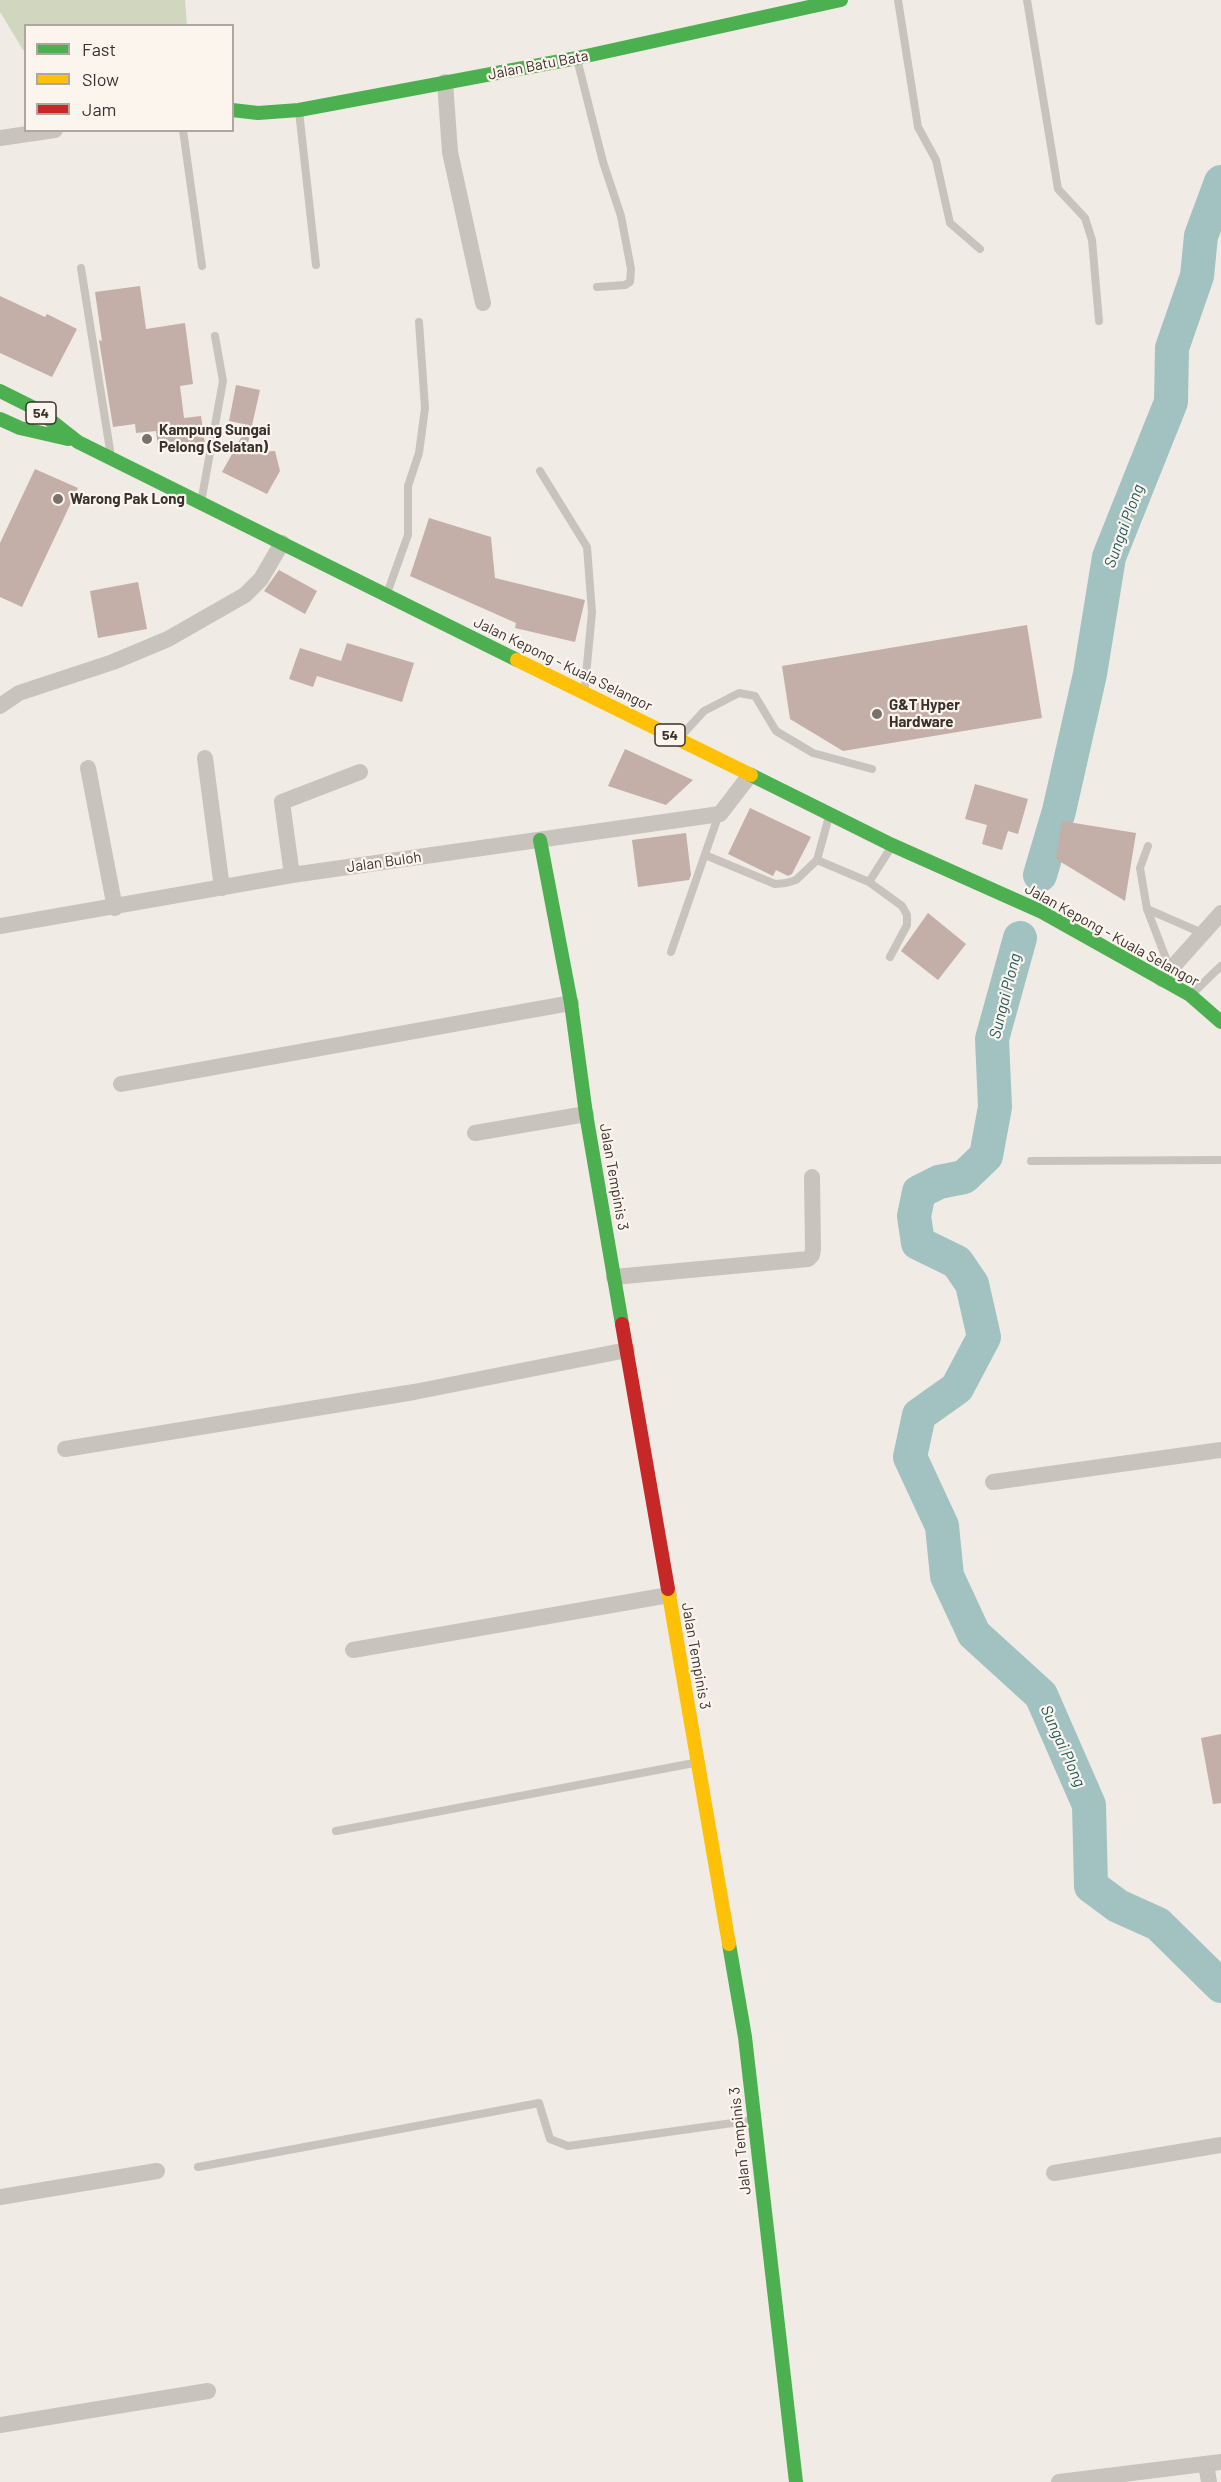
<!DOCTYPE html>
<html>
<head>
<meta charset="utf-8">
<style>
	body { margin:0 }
	#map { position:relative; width:1221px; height:2482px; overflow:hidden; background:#f0ebe5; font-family:Barlow,sans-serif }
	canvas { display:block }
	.legend { position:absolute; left:24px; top:24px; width:210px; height:108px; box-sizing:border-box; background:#fbf5ee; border:2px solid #aea6a0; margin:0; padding:8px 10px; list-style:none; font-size:18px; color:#3b302b }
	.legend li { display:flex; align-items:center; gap:12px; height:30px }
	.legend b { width:30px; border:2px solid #aea6a0 }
</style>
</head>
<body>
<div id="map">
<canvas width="1221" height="2482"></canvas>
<ul class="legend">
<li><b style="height:8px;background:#4caf50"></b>Fast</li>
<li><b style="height:8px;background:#ffc107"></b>Slow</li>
<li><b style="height:8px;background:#c62828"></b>Jam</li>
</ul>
</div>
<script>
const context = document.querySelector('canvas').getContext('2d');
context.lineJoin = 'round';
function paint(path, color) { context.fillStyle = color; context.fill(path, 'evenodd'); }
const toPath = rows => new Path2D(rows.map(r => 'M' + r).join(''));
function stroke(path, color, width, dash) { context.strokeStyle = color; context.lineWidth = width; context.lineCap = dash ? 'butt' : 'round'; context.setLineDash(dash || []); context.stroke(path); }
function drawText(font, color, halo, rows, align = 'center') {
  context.font = font + ' Barlow,sans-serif'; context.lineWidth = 4.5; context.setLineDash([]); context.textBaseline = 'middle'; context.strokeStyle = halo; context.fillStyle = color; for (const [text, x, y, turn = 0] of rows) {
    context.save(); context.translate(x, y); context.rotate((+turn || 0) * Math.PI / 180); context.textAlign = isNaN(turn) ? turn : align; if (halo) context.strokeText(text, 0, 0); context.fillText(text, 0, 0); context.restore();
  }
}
paint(toPath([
	[0,0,185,0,187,25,26,26,25,53,0,12]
]), '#d1d6bf');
stroke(toPath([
	[1040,875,1059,811,1090,674,1109,557,1171,402,1172,348,1197,276,1201,236,1221,182],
	[1020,938,992,1039,995,1107,986,1156,964,1177,939,1182,919,1192,914,1216,918,1243,957,1262,972,1284,984,1337,957,1388,919,1415,910,1457,942,1526,947,1576,974,1634,1041,1695,1089,1805,1091,1886,1118,1906,1158,1924,1221,1986]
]), '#a1c2c1', 34);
paint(toPath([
	[140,286,146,329,185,323,193,384,180,386,184,418,201,416,205,444,178,448,178,444,158,447,156,431,136,433,135,424,113,427,99,340,102,341,95,292],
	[0,296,45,317,47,314,77,329,52,377,0,353],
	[236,385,260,390,246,452,275,451,280,471,267,494,222,472,248,425,229,421],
	[35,469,78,488,22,607,0,597,0,543],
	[429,518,491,537,495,578,585,600,575,642,515,628,516,623,410,576],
	[279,570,317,591,305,614,264,591],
	[138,582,147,629,98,638,90,591],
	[1027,625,1042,718,843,751,790,719,782,666],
	[347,643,414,663,402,702,317,676,313,687,289,679,300,648,341,661],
	[625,749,693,780,666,805,608,786],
	[975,784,1028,799,1018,834,1008,831,1002,850,982,844,987,825,965,819],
	[750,808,811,837,792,874,788,876,776,870,773,876,728,854],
	[1062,821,1136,833,1125,901,1056,859],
	[686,833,691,875,689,880,638,887,632,840],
	[928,913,966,944,938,980,901,951],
	[1221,1734,1221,1803,1213,1804,1201,1738]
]), '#c3afa7');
stroke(toPath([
	[898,0,918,127,936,160,950,223,980,249],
	[1027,0,1058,189,1085,218,1092,240,1099,321],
	[577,59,603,162,621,216,631,269,630,282,625,285,597,287],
	[299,111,316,265],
	[183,130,202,266],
	[81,268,110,450],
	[540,471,587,547,592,612,585,686],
	[202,497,223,381,215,336],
	[389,588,408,535,408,486,419,453,425,408,419,322],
	[682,735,704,711,739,693,755,696,776,731,813,753,872,769],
	[1148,846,1140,868,1147,909,1170,969],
	[705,855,775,884,786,883,796,880,817,860,828,820],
	[817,860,869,882,902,906,907,915,907,925,890,957],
	[869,882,890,849],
	[1147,909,1202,933],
	[671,952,719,814],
	[1195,991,1221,966],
	[1031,1161,1221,1160],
	[336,1831,694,1763],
	[198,2167,539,2103,550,2139,568,2146,754,2120]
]), '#c9c3be', 8);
stroke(toPath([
	[445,82,450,152,483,303],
	[0,138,55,130],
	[0,706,19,693,113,662,168,639,245,595,261,579,282,543],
	[205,758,222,888],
	[88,768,115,908],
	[292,875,282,802,360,772],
	[0,926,292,875,720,814,750,775],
	[1162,979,1221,913],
	[121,1084,571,1003],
	[475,1133,586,1114],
	[614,1277,808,1259,812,1255,813,1249,812,1177],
	[65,1449,414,1392,627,1350],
	[993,1482,1221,1450],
	[353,1650,669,1595],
	[1054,2173,1221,2145],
	[0,2197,157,2171],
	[0,2425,208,2391],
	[1206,2464,1209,2482],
	[1059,2482,1221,2462]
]), '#c9c3be', 16);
stroke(toPath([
	[232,110,258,113,299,110,577,58,841,0],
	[0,391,36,409,78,442,517,660],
	[0,419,20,428,68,439],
	[751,775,892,845,1040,911,1190,995,1221,1022],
	[540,840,571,1003,586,1114,622,1324],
	[729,1944,745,2037,796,2482]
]), '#4caf50', 14);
stroke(toPath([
	[517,660,751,775],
	[668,1589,729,1944]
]), '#ffc107', 14);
stroke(toPath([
	[622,1324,668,1589]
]), '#c62828', 14);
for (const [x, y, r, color] of [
	[147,439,6,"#7a716c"],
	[58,499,6,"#7a716c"],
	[877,714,6,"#7a716c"]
]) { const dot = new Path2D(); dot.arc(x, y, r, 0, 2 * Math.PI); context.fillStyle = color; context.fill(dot); stroke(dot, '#fbf5ee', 2); }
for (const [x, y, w] of [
	[41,413,30],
	[670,735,30]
]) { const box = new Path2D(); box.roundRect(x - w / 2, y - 11, w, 22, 4.5); context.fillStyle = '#fbf5ee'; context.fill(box); stroke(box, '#3b302b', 1.5); }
drawText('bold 14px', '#3b302b', null, [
	["54",41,413],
	["54",670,735]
]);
drawText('15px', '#3b302b', '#fbf5ee', [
	["Jalan Batu Bata",538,65,-11],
	["Jalan Kepong - Kuala Selangor",563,664,26],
	["Jalan Buloh",384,862,-8],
	["Jalan Kepong - Kuala Selangor",1112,935,29],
	["Jalan Tempinis 3",614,1177,80],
	["Jalan Tempinis 3",696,1656,80],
	["Jalan Tempinis 3",740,2141,-96]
]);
drawText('bold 15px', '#3b302b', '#fbf5ee', [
	["Kampung Sungai",159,430],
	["Pelong (Selatan)",159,447],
	["Warong Pak Long",70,499],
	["G&T Hyper",889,705],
	["Hardware",889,722]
], 'left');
drawText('italic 16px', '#1f5a5e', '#fbf5ee', [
	["Sungai Plong",1124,526,-70],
	["Sungai Plong",1005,996,-76],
	["Sungai Plong",1063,1746,66]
]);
</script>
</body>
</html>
